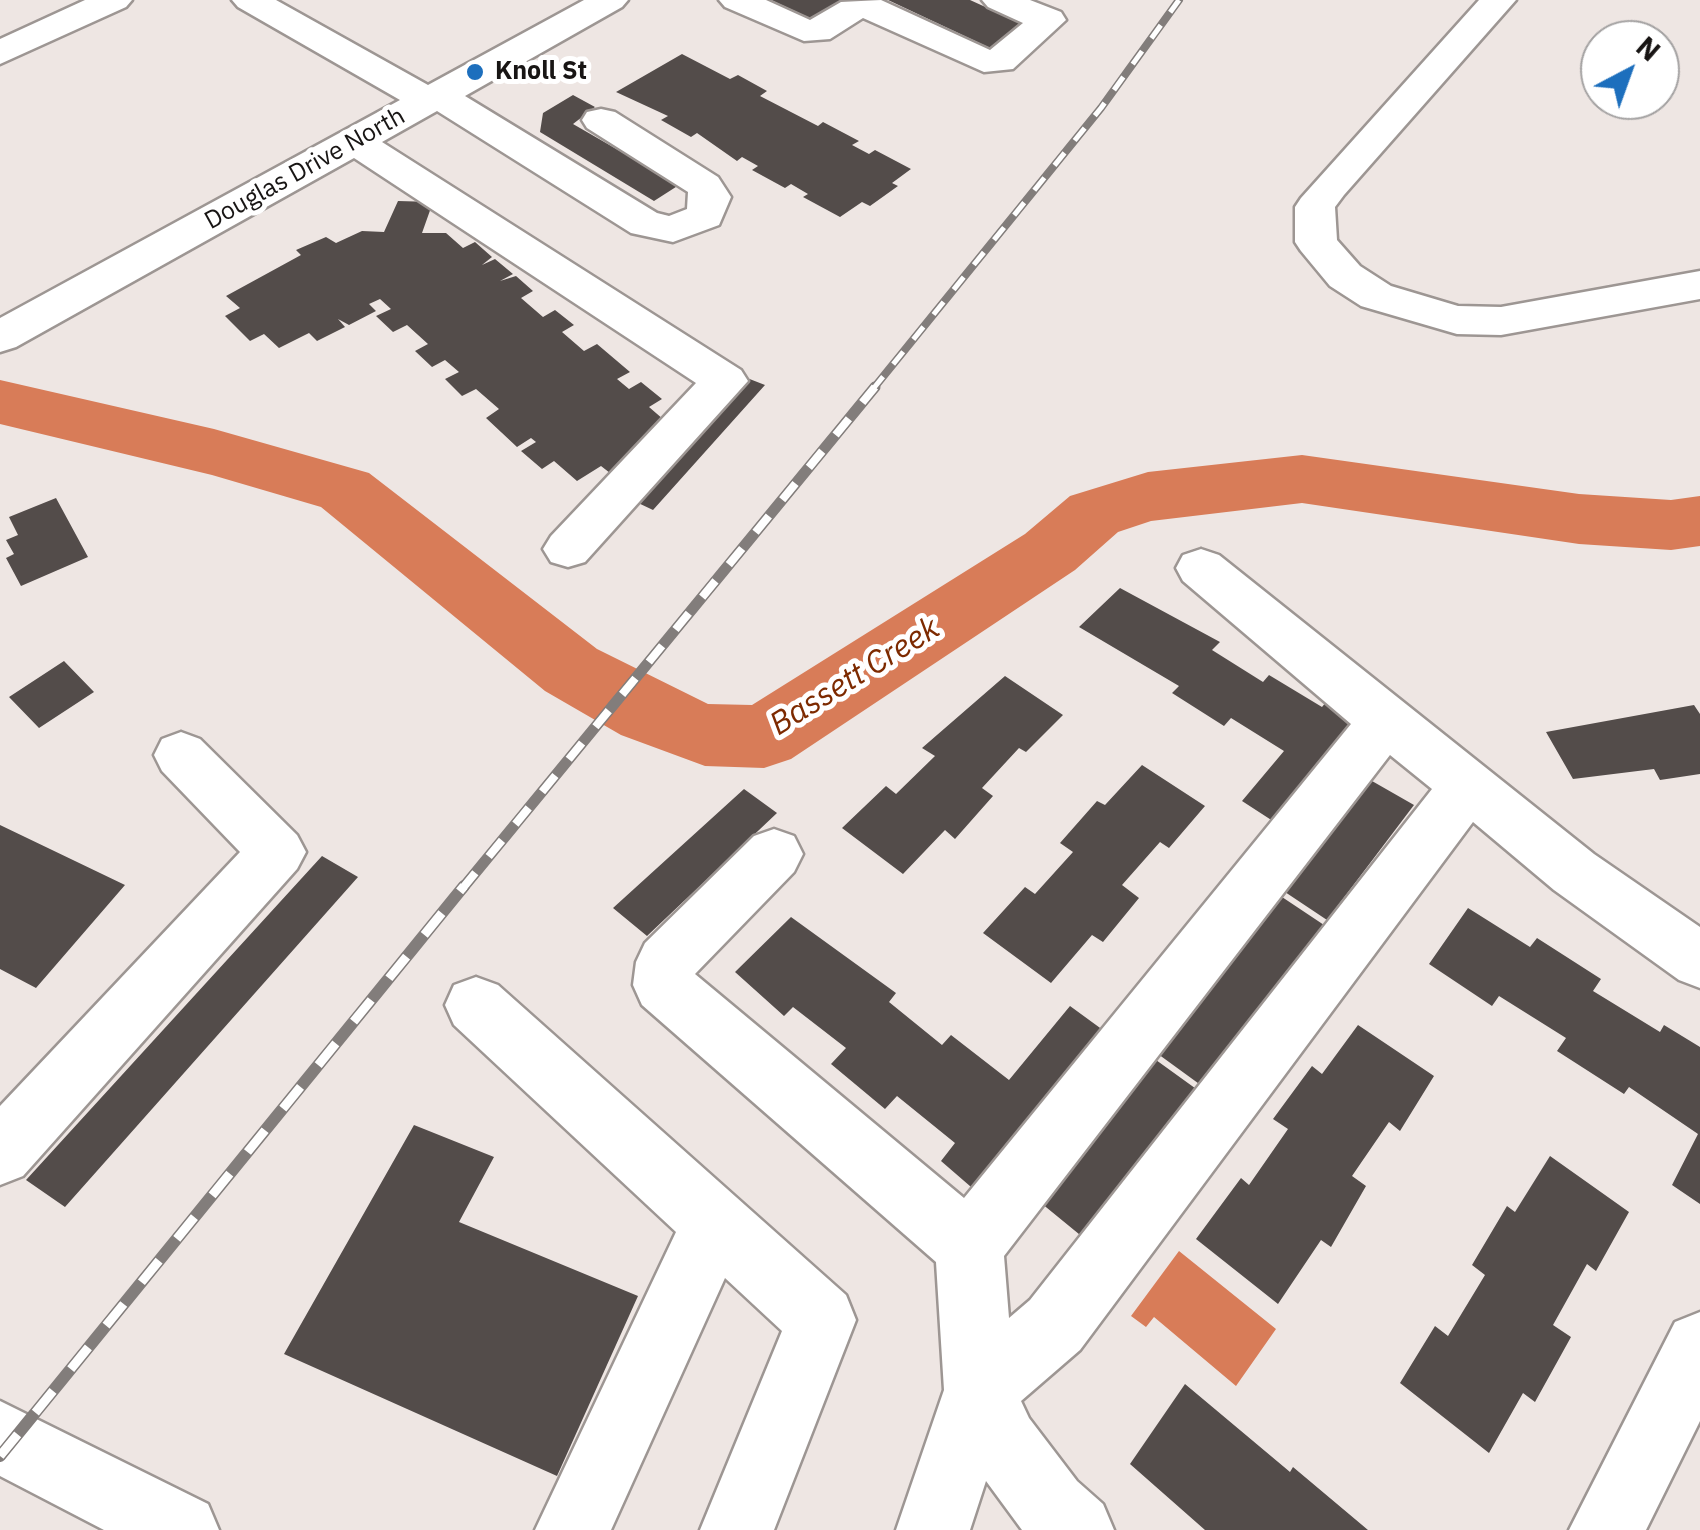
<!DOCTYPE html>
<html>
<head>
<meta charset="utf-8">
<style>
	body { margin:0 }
	#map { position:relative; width:1700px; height:1530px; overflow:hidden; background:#eee6e3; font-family:"IBM Plex Sans",sans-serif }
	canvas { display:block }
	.north { position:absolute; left:1580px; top:20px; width:100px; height:100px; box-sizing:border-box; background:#fff; border:2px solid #a3a1a1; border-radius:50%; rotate:41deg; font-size:28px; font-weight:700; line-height:40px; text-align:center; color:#181514 }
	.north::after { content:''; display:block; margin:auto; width:35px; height:45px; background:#1d6fbd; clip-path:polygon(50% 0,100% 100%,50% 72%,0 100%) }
</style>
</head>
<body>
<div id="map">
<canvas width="1700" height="1530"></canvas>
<div class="north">N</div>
</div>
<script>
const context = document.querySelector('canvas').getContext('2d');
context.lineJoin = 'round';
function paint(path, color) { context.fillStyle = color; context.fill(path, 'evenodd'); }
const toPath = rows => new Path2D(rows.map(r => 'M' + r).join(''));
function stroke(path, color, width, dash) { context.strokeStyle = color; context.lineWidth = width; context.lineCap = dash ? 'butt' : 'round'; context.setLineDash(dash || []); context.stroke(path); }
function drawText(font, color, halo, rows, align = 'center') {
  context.font = font + ' "IBM Plex Sans",sans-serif'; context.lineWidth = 10; context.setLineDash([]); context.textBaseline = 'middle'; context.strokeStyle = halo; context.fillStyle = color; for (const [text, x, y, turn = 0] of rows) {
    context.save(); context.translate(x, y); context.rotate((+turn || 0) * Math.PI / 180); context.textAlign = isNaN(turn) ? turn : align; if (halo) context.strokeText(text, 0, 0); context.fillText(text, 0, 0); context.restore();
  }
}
paint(toPath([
	[1179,1251,1276,1329,1236,1386,1154,1317,1146,1327,1131,1316]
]), '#d87c58');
paint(toPath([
	[0,380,214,429,369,473,597,649,708,704,752,705,1025,534,1070,496,1148,472,1302,455,1579,494,1671,500,1700,496,1700,546,1671,550,1579,544,1302,503,1151,521,1118,532,1075,570,791,759,764,768,705,766,621,735,545,691,321,507,212,475,0,424,0,380]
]), '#d87c58');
paint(toPath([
	[771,0,847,0,814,20],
	[888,0,970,0,1025,25,990,48],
	[682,54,730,79,738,75,767,91,760,96,818,126,823,122,859,141,852,145,869,154,875,150,911,169,892,183,898,186,870,206,862,202,840,217,803,197,808,194,791,184,785,188,752,170,758,166,742,157,737,161,697,133,691,137,661,120,668,116,616,92],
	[573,95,595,107,573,124,679,185,654,201,540,132,543,113],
	[398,201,433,202,422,233,446,233,463,248,475,242,492,257,482,265,495,259,513,274,500,281,516,276,533,291,521,298,543,317,555,310,574,325,562,332,584,351,597,344,630,372,617,379,629,389,641,382,662,399,649,407,671,426,653,445,610,473,601,466,577,481,554,461,542,469,521,451,536,442,531,438,517,447,486,418,499,409,476,389,462,396,445,379,459,372,445,360,432,367,415,351,428,344,407,325,393,332,376,316,391,309,380,299,369,304,376,311,349,325,338,319,345,327,317,341,309,333,279,348,264,334,250,341,225,316,240,308,226,296,301,255,296,250,326,237,336,243,362,231,384,232],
	[747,378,765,385,653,510,634,501],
	[56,498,88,557,21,586,6,558,14,554,6,540,18,535,9,517],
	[1120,588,1220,642,1212,650,1263,682,1269,675,1322,707,1330,697,1366,719,1279,825,1242,801,1284,751,1231,718,1224,726,1172,693,1179,686,1079,627],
	[64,661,94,692,39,728,9,697],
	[1005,676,1063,715,1026,752,1019,748,982,788,993,796,955,839,945,830,903,874,842,828,886,786,896,794,935,756,922,748],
	[1694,705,1700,714,1700,774,1660,780,1654,769,1573,779,1546,732],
	[1142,765,1205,806,1169,848,1160,842,1122,885,1139,898,1103,942,1092,935,1051,983,983,933,1025,887,1035,894,1073,852,1060,843,1097,801,1105,805],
	[1372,781,1414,805,1327,920,1285,892],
	[744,789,777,813,647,936,613,908],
	[0,825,125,885,36,988,0,969],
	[322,856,358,877,65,1207,26,1180],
	[1282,897,1324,925,1202,1086,1158,1054],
	[1468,908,1530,947,1537,938,1601,979,1593,991,1660,1032,1664,1025,1700,1047,1700,1204,1672,1185,1698,1134,1629,1087,1624,1094,1557,1051,1566,1038,1499,996,1492,1006,1429,964],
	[791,917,896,993,889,1002,942,1045,951,1035,1009,1080,1070,1006,1107,1033,978,1193,941,1161,955,1143,897,1096,885,1109,831,1064,846,1048,793,1007,784,1016,735,972],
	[1358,1025,1434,1076,1400,1131,1389,1122,1352,1176,1366,1186,1331,1247,1321,1240,1278,1304,1196,1239,1241,1178,1249,1185,1288,1129,1273,1119,1312,1066,1322,1074],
	[1156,1060,1199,1091,1085,1239,1041,1203],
	[414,1125,494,1157,459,1222,638,1296,557,1476,284,1354],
	[1550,1156,1629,1212,1596,1271,1587,1264,1553,1325,1571,1337,1535,1402,1523,1393,1489,1453,1400,1383,1435,1326,1448,1336,1485,1275,1472,1265,1507,1206,1515,1212],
	[1185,1384,1290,1472,1293,1467,1368,1530,1205,1530,1130,1464]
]), '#534c4a');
const minor = toPath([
	[85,0,132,0,126,7,0,64,0,39,85,0],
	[232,0,276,0,428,85,584,0,628,0,622,7,465,96,657,213,669,216,687,209,688,192,587,128,582,120,587,112,601,109,615,112,718,177,731,197,719,225,673,242,631,233,437,111,382,142,741,370,748,381,585,562,568,567,551,562,543,549,551,536,696,383,354,158,16,347,0,352,0,318,400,100,238,7,232,0],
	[719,0,766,0,810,20,841,2,881,0,990,50,1023,23,988,7,982,0,1030,0,1061,12,1066,20,1013,69,984,72,863,18,830,39,804,41,725,7,719,0],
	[1479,0,1516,0,1344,195,1335,207,1337,240,1360,266,1391,286,1458,306,1501,307,1700,271,1700,299,1501,335,1457,334,1361,306,1330,286,1301,251,1295,242,1295,207,1301,198,1479,0],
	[1201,549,1219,555,1594,854,1700,927,1700,988,1679,980,1554,890,1473,822,1080,1350,1021,1401,1029,1418,1077,1481,1103,1504,1114,1530,1022,1530,986,1481,970,1530,896,1530,944,1390,936,1262,642,1005,633,985,636,962,645,943,754,836,774,829,794,836,803,854,794,872,695,974,964,1198,1351,724,1183,581,1176,568,1183,555,1201,549],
	[1390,755,1432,789,1030,1300,1009,1318,1004,1256,1390,755],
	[181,732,200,739,297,835,306,852,297,869,23,1176,0,1185,0,1106,240,852,162,771,154,755,162,739,181,732],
	[476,977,498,985,846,1295,856,1320,774,1530,700,1530,782,1331,725,1278,611,1530,535,1530,676,1232,454,1025,445,1005,454,985,476,977],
	[1700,1312,1700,1421,1646,1530,1569,1530,1675,1322,1700,1312],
	[0,1401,208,1504,219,1530,104,1530,0,1476,0,1401]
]);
stroke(minor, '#9d9693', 5);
paint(minor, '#fff');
const railFar2 = toPath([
	[873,389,1101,108,1179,0]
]);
const railFar1 = toPath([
	[462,889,875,387]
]);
const rail = toPath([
	[0,1456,464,886]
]);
stroke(railFar2, '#827d7b', 8);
stroke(railFar1, '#827d7b', 11);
stroke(rail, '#827d7b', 12);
stroke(railFar2, '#fff', 5, [16]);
stroke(railFar1, '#fff', 8, [21]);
stroke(rail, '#fff', 9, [28]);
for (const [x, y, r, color] of [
	[475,72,10,"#1d6fbd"]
]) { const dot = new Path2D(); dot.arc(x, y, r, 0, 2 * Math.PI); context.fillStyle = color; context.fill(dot); stroke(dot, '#fff', 4); }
drawText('bold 25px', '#181514', '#fff', [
	["Knoll St",495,72]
], 'left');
drawText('25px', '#181514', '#fff', [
	["Douglas Drive North",305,169,-29]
]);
drawText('italic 32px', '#7d2a00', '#fff', [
	["Bassett Creek",855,677,-32]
]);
</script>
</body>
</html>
